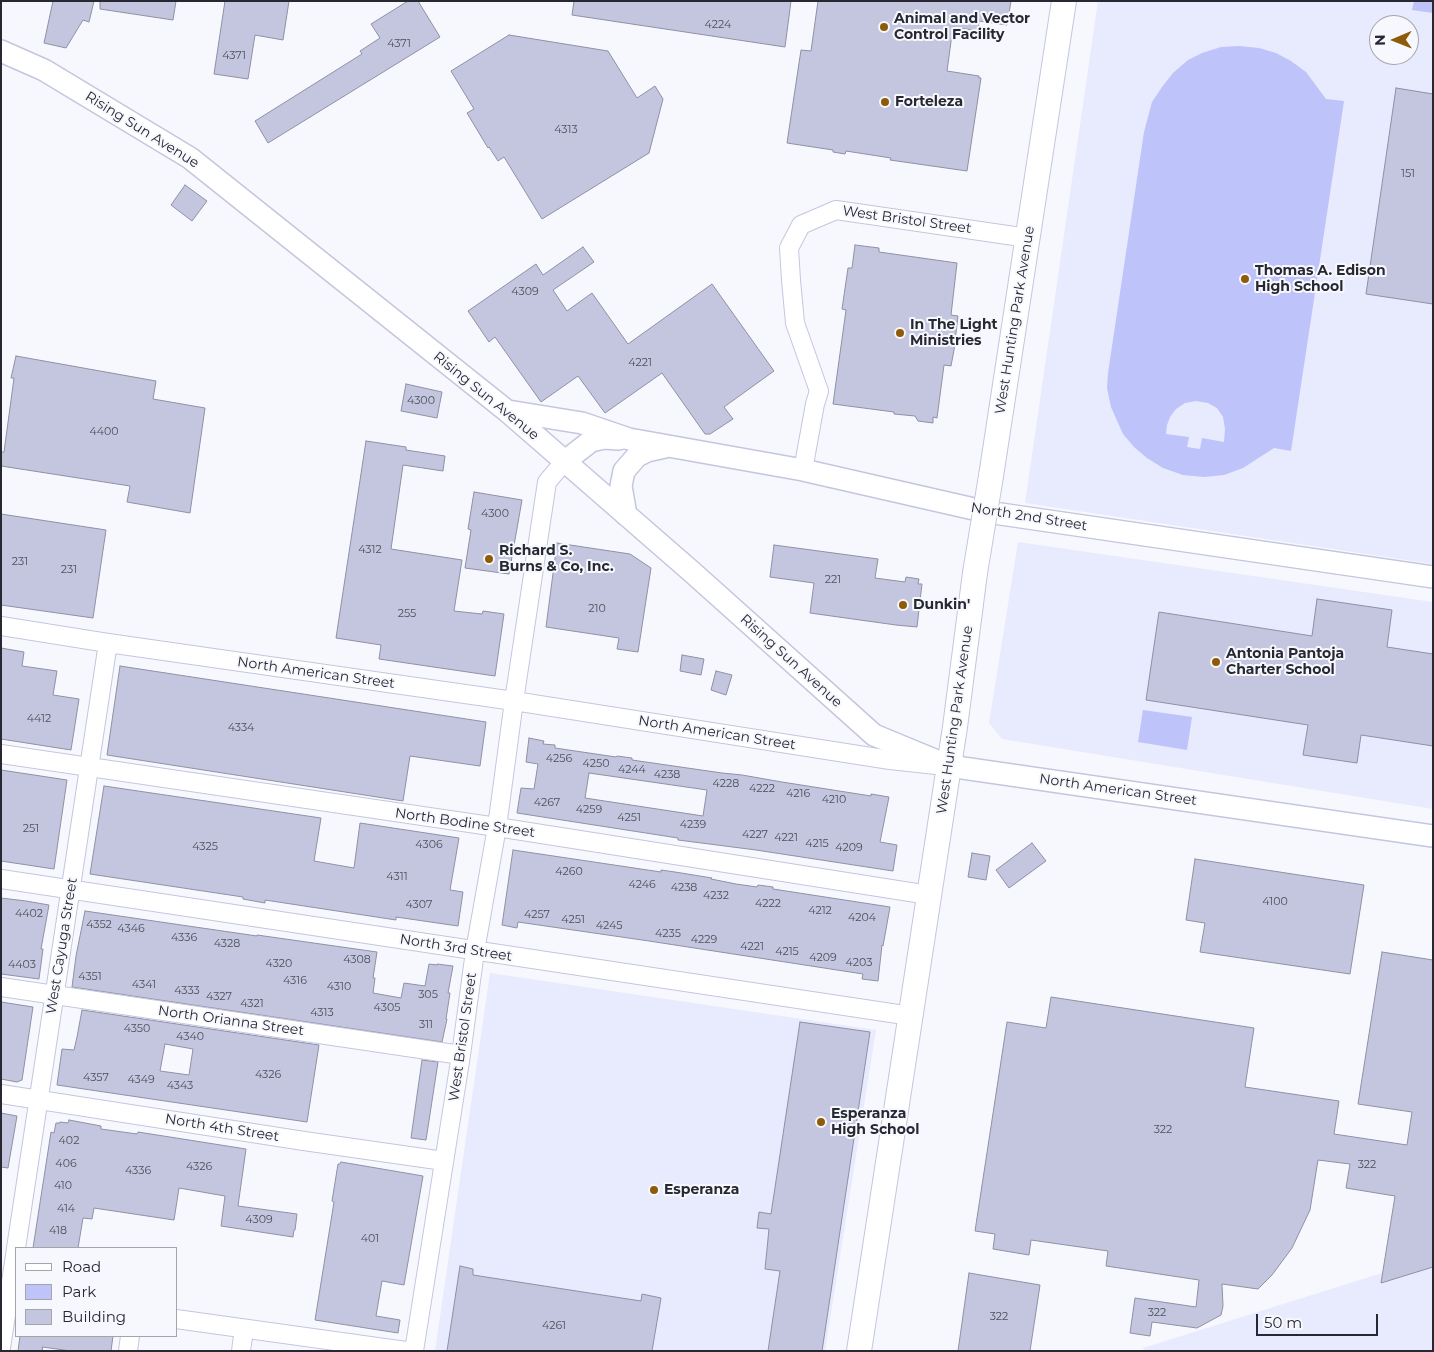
<!DOCTYPE html>
<html>
<head>
<meta charset="utf-8">
<style>
	body { margin:0 }
	#map { position:relative; width:1434px; height:1352px; overflow:hidden; background:#f7f8fd; font-family:Montserrat,sans-serif }
	canvas { display:block }
	.frame { position:absolute; inset:0; border:2px solid #272832; pointer-events:none }
	.legend { position:absolute; left:15px; top:1247px; width:162px; height:90px; box-sizing:border-box; background:#f7f8fd; border:1px solid #a4a5ac; margin:0; padding:6px 9px; list-style:none; font-size:15px; color:#272832 }
	.legend li { display:flex; align-items:center; gap:10px; height:25px }
	.legend b { width:25px; border:1px solid #a4a5ac }
	.north { position:absolute; left:1369px; top:15px; width:50px; height:50px; box-sizing:border-box; background:#f7f8fd; border:1px solid #a4a5ac; border-radius:50%; rotate:269deg; font-size:14px; font-weight:700; line-height:20px; text-align:center; color:#272832 }
	.north::after { content:''; display:block; margin:auto; width:18px; height:22px; background:#8e5c09; clip-path:polygon(50% 0,100% 100%,50% 72%,0 100%) }
	.scale { position:absolute; left:1256px; top:1314px; width:122px; height:22px; box-sizing:border-box; border:2px solid #272832; border-top:0; padding-left:6px; font-size:15px; line-height:18px; white-space:nowrap; color:#272832; -webkit-text-stroke:4px #f7f8fd; paint-order:stroke }
</style>
</head>
<body>
<div id="map">
<canvas width="1434" height="1352"></canvas>
<div class="frame"></div>
<ul class="legend">
<li><b style="height:6px;background:#fff"></b>Road</li>
<li><b style="height:14px;background:#bec3fa"></b>Park</li>
<li><b style="height:14px;background:#c4c6df"></b>Building</li>
</ul>
<div class="north">N</div>
<div class="scale">50 m</div>
</div>
<script>
const context = document.querySelector('canvas').getContext('2d');
context.lineJoin = 'round';
function paint(path, color) { context.fillStyle = color; context.fill(path, 'evenodd'); }
const toPath = rows => new Path2D(rows.map(r => 'M' + r).join(''));
function stroke(path, color, width, dash) { context.strokeStyle = color; context.lineWidth = width; context.lineCap = dash ? 'butt' : 'round'; context.setLineDash(dash || []); context.stroke(path); }
function drawText(font, color, halo, rows, align = 'center') {
  context.font = font + ' Montserrat,sans-serif'; context.lineWidth = 4; context.setLineDash([]); context.textBaseline = 'middle'; context.strokeStyle = halo; context.fillStyle = color; for (const [text, x, y, turn = 0] of rows) {
    context.save(); context.translate(x, y); context.rotate((+turn || 0) * Math.PI / 180); context.textAlign = isNaN(turn) ? turn : align; if (halo) context.strokeText(text, 0, 0); context.fillText(text, 0, 0); context.restore();
  }
}
paint(toPath([
	[1098,1,1433,1,1433,564,1025,503],
	[1379,25,1409,25,1409,55,1379,55],
	[1018,542,1433,602,1433,809,1002,739,989,723],
	[490,973,876,1030,825,1351,435,1351],
	[1433,1257,1433,1351,1144,1351,1143,1348]
]), '#e8eafd');
paint(toPath([
	[1414,1,1433,1,1433,13,1412,10],
	[1239,46,1259,48,1276,53,1291,61,1306,72,1326,99,1344,101,1291,451,1274,448,1243,468,1224,475,1204,477,1183,475,1163,468,1147,458,1134,447,1123,434,1111,407,1107,388,1108,373,1144,132,1152,102,1162,87,1173,73,1188,60,1202,53,1221,47],
	[1196,401,1208,403,1217,408,1223,417,1225,429,1224,442,1202,438,1200,449,1187,447,1189,437,1166,434,1167,425,1170,417,1176,409,1185,403],
	[1143,710,1192,717,1187,750,1138,742]
]), '#bec3fa');
const building = toPath([
	[53,1,94,1,89,22,83,20,66,48,44,43,53,1],
	[100,1,176,1,173,20,100,9,100,1],
	[225,1,289,1,283,40,255,35,248,79,214,74,225,1],
	[408,1,418,1,440,37,268,143,255,121,362,54,360,51,380,38,371,24,408,1],
	[574,1,791,1,785,47,572,15,574,1],
	[818,1,1011,1,1007,25,979,21,978,31,953,27,947,71,979,76,979,78,981,78,967,171,890,160,891,158,846,151,845,154,833,152,833,150,787,143,801,50,811,51,818,1],
	[509,35,608,51,637,98,655,86,663,99,649,153,542,219,504,157,498,161,489,147,488,148,467,113,474,109,451,71,509,35],
	[1396,88,1433,94,1433,304,1366,294,1396,88],
	[185,185,207,201,192,221,171,205,185,185],
	[855,245,879,248,879,252,957,263,951,315,958,316,954,350,951,366,944,365,937,418,933,417,933,423,918,421,915,416,894,414,894,412,833,404,846,310,842,309,848,268,852,268,855,245],
	[583,247,594,262,553,290,567,311,592,293,628,344,712,284,774,371,724,407,733,419,710,434,705,434,662,373,605,413,578,376,541,402,495,337,489,342,468,311,536,264,543,275,583,247],
	[16,356,156,381,153,399,205,408,190,513,127,502,130,486,1,466,1,452,4,452,14,378,11,378,16,356],
	[406,384,442,392,437,418,401,411,406,384],
	[366,441,406,447,406,450,445,456,443,471,403,465,391,549,462,560,454,611,482,614,483,611,504,614,495,676,379,659,381,645,336,638,366,441],
	[474,492,522,500,509,574,465,568,471,530,468,529,474,492],
	[1,514,106,530,93,618,1,605,1,514],
	[557,543,630,554,651,568,638,652,617,649,619,638,546,627,557,543],
	[774,545,878,559,875,578,905,582,906,577,919,579,918,584,922,584,917,627,896,625,810,613,814,583,770,577,774,545],
	[1317,599,1392,610,1387,647,1433,654,1433,746,1361,735,1357,763,1303,755,1308,725,1146,700,1159,612,1312,636,1317,599],
	[1,648,24,652,22,666,57,671,53,695,79,699,71,750,1,739,1,648],
	[682,655,704,659,701,675,680,671,682,655],
	[120,666,486,722,480,766,410,756,403,801,107,755,120,666],
	[716,671,732,675,726,695,711,690,716,671],
	[529,738,544,741,543,744,555,745,555,748,616,757,617,756,632,758,632,760,722,773,742,775,782,782,871,796,871,794,889,797,880,842,897,845,893,871,756,850,678,840,678,838,517,813,521,788,534,789,538,764,526,762,529,738],
	[589,773,707,790,703,816,585,798,589,773],
	[1,770,67,780,54,869,1,861,1,770],
	[104,786,321,818,314,861,354,868,360,823,459,838,450,890,463,892,458,926,396,917,396,920,265,900,265,903,243,899,243,897,90,874,104,786],
	[1032,843,1046,861,1009,888,996,870,1032,843],
	[513,850,661,872,661,870,675,872,712,878,711,879,736,884,757,887,758,885,773,887,773,889,890,907,883,946,882,945,878,981,862,979,863,974,649,941,518,922,517,928,502,925,513,850],
	[972,853,990,856,986,880,968,877,972,853],
	[1195,859,1364,885,1350,974,1200,952,1205,923,1186,920,1195,859],
	[1,898,26,901,49,905,41,949,43,949,39,979,1,974,1,898],
	[85,911,257,936,257,935,377,952,373,978,375,978,373,993,401,998,404,983,425,986,429,964,437,965,437,964,453,966,448,993,450,993,446,1019,447,1019,442,1042,72,987,76,956,85,911],
	[1382,952,1433,960,1433,1267,1381,1283,1395,1196,1346,1188,1350,1164,1318,1160,1310,1210,1292,1248,1272,1275,1258,1289,1222,1284,1223,1306,1221,1315,1197,1328,1152,1322,1150,1336,1130,1333,1135,1298,1196,1307,1199,1280,1106,1266,1108,1251,1031,1240,1029,1255,993,1249,995,1234,975,1231,1007,1022,1046,1028,1051,997,1254,1028,1245,1087,1339,1101,1334,1134,1407,1145,1412,1112,1358,1104,1382,952],
	[1,1002,33,1007,22,1080,17,1082,1,1079,1,1002],
	[82,1010,319,1045,307,1122,57,1085,62,1049,74,1050,77,1037,82,1010],
	[165,1044,193,1049,189,1075,160,1071,165,1044],
	[800,1022,870,1032,822,1351,768,1351,780,1271,765,1269,769,1229,757,1228,759,1212,771,1214,800,1022],
	[422,1060,438,1062,426,1140,411,1138,422,1060],
	[1,1113,17,1116,8,1168,1,1167,1,1113],
	[69,1120,101,1126,101,1129,137,1134,138,1132,246,1149,238,1206,297,1214,295,1230,294,1230,293,1237,221,1226,225,1196,179,1188,174,1220,94,1208,92,1219,83,1218,78,1248,33,1248,51,1132,54,1133,56,1123,60,1123,60,1122,68,1123,69,1120],
	[341,1162,423,1176,404,1285,382,1281,376,1316,400,1320,398,1333,315,1320,334,1202,332,1201,338,1164,340,1164,341,1162],
	[460,1266,473,1269,473,1275,641,1301,642,1294,661,1298,652,1351,447,1351,460,1266],
	[969,1273,1040,1285,1030,1351,958,1351,969,1273],
	[20,1336,113,1336,111,1351,71,1351,42,1347,43,1351,18,1351,20,1336]
]);
paint(building, '#c4c6df');
stroke(building, '#8e90a7', 1);
const minor = toPath([
	[803,470,815,404,819,391,795,323,791,280,789,248,801,225,836,210,1028,238],
	[1,626,108,643,514,701,890,760,936,765],
	[1,754,497,827,929,895],
	[1,879,911,1016],
	[1,987,461,1055],
	[1,1094,304,1141,444,1161],
	[16,1248,108,643],
	[176,1319,406,1351],
	[1,1348,16,1249],
	[128,1351,130,1336],
	[241,1351,244,1329],
	[414,1351,461,1055,475,951,497,827,514,701,547,482,564,462]
]);
const tertiary = toPath([
	[1,51,44,70,190,158,507,411,692,572,874,735,949,766,1433,836],
	[508,411,582,423,629,439,803,470,987,512,1433,577],
	[564,462,591,441,604,438,619,439],
	[626,515,621,486,624,471,637,456,647,451,665,447]
]);
const secondary = toPath([
	[991,476,1064,1],
	[859,1351,955,727,975,573]
]);
stroke(minor, '#c4c6df', 20);
stroke(tertiary, '#c4c6df', 24);
stroke(secondary, '#c4c6df', 26);
stroke(minor, '#fff', 18);
stroke(tertiary, '#fff', 21);
stroke(secondary, '#fff', 24);
const secondaryBridge = toPath([
	[975,573,991,476]
]);
stroke(secondaryBridge, '#c4c6df', 26, []);
stroke(secondaryBridge, '#fff', 24);
for (const [x, y, r, color] of [
	[884,27,5,"#8e5c09"],
	[885,102,5,"#8e5c09"],
	[1245,279,5,"#8e5c09"],
	[900,333,5,"#8e5c09"],
	[489,559,5,"#8e5c09"],
	[903,605,5,"#8e5c09"],
	[1216,662,5,"#8e5c09"],
	[821,1122,5,"#8e5c09"],
	[654,1190,5,"#8e5c09"]
]) { const dot = new Path2D(); dot.arc(x, y, r, 0, 2 * Math.PI); context.fillStyle = color; context.fill(dot); stroke(dot, '#f7f8fd', 2); }
drawText('11px', '#4e505d', null, [
	["4224",718,25],
	["4371",399,44],
	["4371",234,56],
	["4313",566,130],
	["151",1408,174],
	["4309",525,292],
	["4221",640,363],
	["4300",421,401],
	["4400",104,432],
	["4300",495,514],
	["4312",370,550],
	["231",20,562],
	["231",69,570],
	["221",833,580],
	["210",597,609],
	["255",407,614],
	["4412",39,719],
	["4334",241,728],
	["4256",559,759],
	["4250",596,764],
	["4244",632,770],
	["4238",667,775],
	["4228",726,784],
	["4222",762,789],
	["4216",798,794],
	["4210",834,800],
	["4267",547,803],
	["4259",589,810],
	["4251",629,818],
	["4239",693,825],
	["251",31,829],
	["4227",755,835],
	["4221",786,838],
	["4215",817,844],
	["4306",429,845],
	["4325",205,847],
	["4209",849,848],
	["4260",569,872],
	["4311",397,877],
	["4246",642,885],
	["4238",684,888],
	["4232",716,896],
	["4100",1275,902],
	["4222",768,904],
	["4307",419,905],
	["4212",820,911],
	["4402",29,914],
	["4257",537,915],
	["4204",862,918],
	["4251",573,920],
	["4352",99,925],
	["4245",609,926],
	["4346",131,929],
	["4235",668,934],
	["4336",184,938],
	["4229",704,940],
	["4328",227,944],
	["4221",752,947],
	["4215",787,952],
	["4209",823,958],
	["4308",357,960],
	["4203",859,963],
	["4320",279,964],
	["4403",22,965],
	["4351",90,977],
	["4316",295,981],
	["4341",144,985],
	["4310",339,987],
	["4333",187,991],
	["305",428,995],
	["4327",219,997],
	["4321",252,1004],
	["4305",387,1008],
	["4313",322,1013],
	["311",426,1025],
	["4350",137,1029],
	["4340",190,1037],
	["4326",268,1075],
	["4357",96,1078],
	["4349",141,1080],
	["4343",180,1086],
	["322",1163,1130],
	["402",69,1141],
	["406",66,1164],
	["322",1367,1165],
	["4326",199,1167],
	["4336",138,1171],
	["410",63,1186],
	["414",66,1209],
	["4309",259,1220],
	["418",58,1231],
	["401",370,1239],
	["322",1157,1313],
	["322",999,1317],
	["4261",554,1326]
]);
drawText('bold 14px', '#272832', '#f7f8fd', [
	["Animal and Vector",894,19],
	["Control Facility",894,35],
	["Forteleza",895,102],
	["Thomas A. Edison",1255,271],
	["High School",1255,287],
	["In The Light",910,325],
	["Ministries",910,341],
	["Richard S.",499,551],
	["Burns & Co, Inc.",499,567],
	["Dunkin'",913,605],
	["Antonia Pantoja",1226,654],
	["Charter School",1226,670],
	["Esperanza",831,1114],
	["High School",831,1130],
	["Esperanza",664,1190]
], 'left');
drawText('14px', '#272832', '#f7f8fd', [
	["Rising Sun Avenue",142,130,32],
	["West Bristol Street",907,220,8],
	["West Hunting Park Avenue",1015,320,-81],
	["Rising Sun Avenue",486,396,39],
	["North 2nd Street",1029,517,9],
	["Rising Sun Avenue",791,661,42],
	["North American Street",316,673,8],
	["West Hunting Park Avenue",955,720,-82],
	["North American Street",717,733,9],
	["North American Street",1118,790,8],
	["North Bodine Street",465,823,8],
	["West Cayuga Street",62,946,-81],
	["North 3rd Street",456,948,9],
	["North Orianna Street",231,1021,8],
	["West Bristol Street",463,1037,-82],
	["North 4th Street",222,1128,9]
]);
</script>
</body>
</html>
